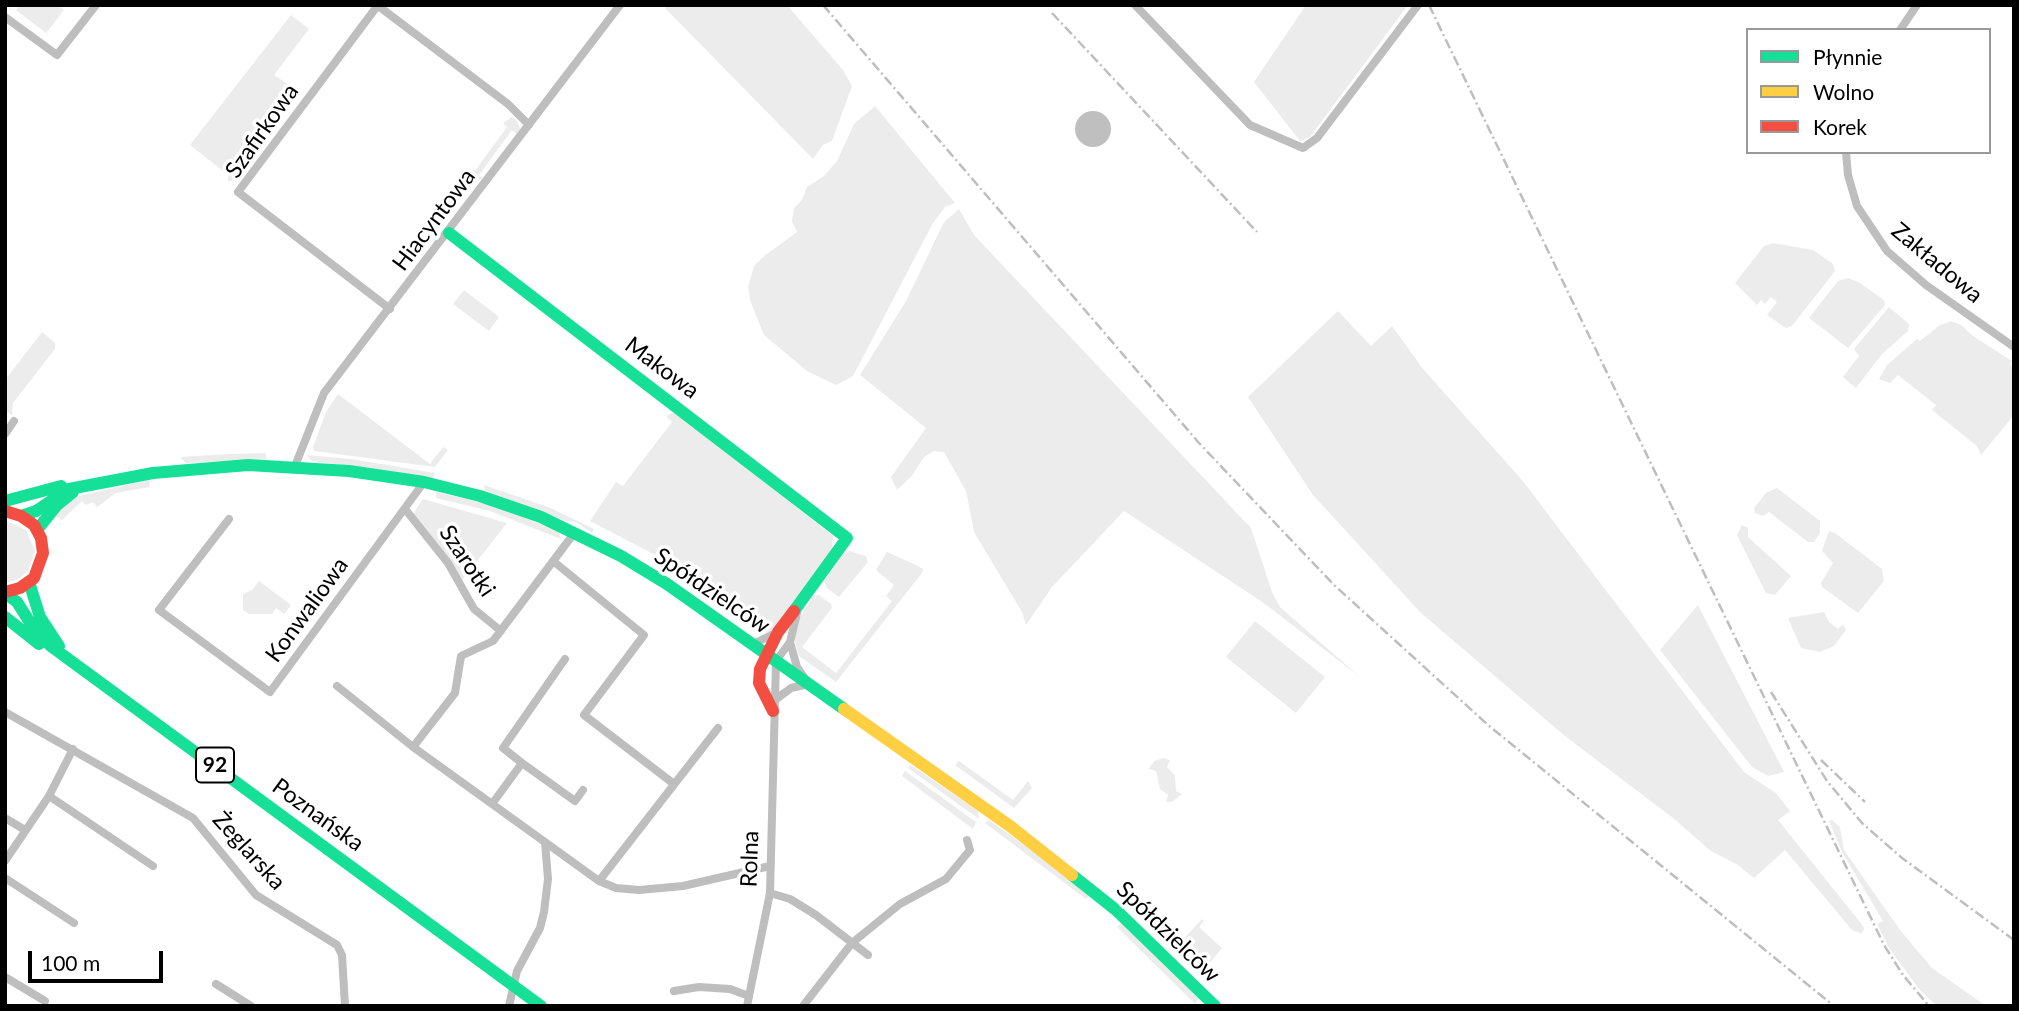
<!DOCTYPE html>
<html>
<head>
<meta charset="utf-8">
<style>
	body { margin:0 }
	#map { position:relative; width:2019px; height:1011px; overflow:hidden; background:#fff; font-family:Lato,sans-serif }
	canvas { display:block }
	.frame { position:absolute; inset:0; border:7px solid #000; pointer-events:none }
	.legend { position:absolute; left:1746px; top:28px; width:245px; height:126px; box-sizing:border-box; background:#fff; border:2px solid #999; margin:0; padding:9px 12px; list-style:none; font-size:21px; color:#000 }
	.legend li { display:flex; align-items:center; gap:14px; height:35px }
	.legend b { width:35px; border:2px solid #999 }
	.scale { position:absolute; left:28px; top:951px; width:135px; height:32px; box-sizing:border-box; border:4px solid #000; border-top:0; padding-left:9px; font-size:21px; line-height:24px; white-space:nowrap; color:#000; -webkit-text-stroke:5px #fff; paint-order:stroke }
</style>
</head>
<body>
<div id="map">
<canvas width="2019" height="1011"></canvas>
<div class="frame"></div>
<ul class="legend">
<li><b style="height:9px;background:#16e098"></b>Płynnie</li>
<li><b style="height:9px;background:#ffcf43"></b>Wolno</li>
<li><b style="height:9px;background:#f24e42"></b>Korek</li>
</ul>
<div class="scale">100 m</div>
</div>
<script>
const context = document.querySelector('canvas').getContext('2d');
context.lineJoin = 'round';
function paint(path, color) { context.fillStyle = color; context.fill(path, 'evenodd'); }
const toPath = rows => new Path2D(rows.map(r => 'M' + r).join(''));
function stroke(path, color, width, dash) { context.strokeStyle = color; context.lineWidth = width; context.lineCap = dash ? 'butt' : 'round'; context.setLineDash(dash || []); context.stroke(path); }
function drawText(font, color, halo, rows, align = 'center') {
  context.font = font + ' Lato,sans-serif'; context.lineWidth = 7; context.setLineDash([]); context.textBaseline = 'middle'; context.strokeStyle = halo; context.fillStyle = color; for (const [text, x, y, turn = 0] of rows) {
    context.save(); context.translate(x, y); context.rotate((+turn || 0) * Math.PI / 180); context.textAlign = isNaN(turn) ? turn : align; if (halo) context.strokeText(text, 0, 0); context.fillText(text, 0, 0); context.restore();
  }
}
paint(toPath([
	[20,5,57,5,64,10,46,33,16,10],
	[667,5,787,5,843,70,852,86,832,141,823,145,813,159,665,8],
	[1306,5,1408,5,1310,137,1300,141,1254,82],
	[291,15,309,29,274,75,298,91,240,169,241,180,228,181,228,175,190,145],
	[875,106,955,203,945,207,933,223,853,376,836,385,807,371,764,335,750,300,748,287,754,266,763,257,797,232,792,221,794,208,802,200,807,187,824,176,837,161,854,124],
	[512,117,518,122,520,129,517,134,512,130,479,175,483,179,476,178,468,170,474,172,507,127,503,123],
	[959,209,974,235,1251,528,1272,592,1280,607,1360,677,1261,601,1124,511,1052,587,1026,625,1022,612,974,532,966,491,944,452,934,451,924,457,911,477,897,490,891,477,926,428,860,375,906,301,944,222],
	[1773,243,1813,250,1833,264,1835,271,1792,326,1786,328,1767,315,1777,302,1771,297,1765,304,1761,300,1757,305,1735,283,1764,246],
	[1848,278,1860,283,1884,300,1885,305,1848,348,1809,318,1838,281],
	[464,290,499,317,489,331,453,304],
	[1889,307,1909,324,1908,331,1882,354,1856,388,1843,377,1859,356,1854,349],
	[1338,311,1371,346,1392,326,1423,369,1522,480,1744,772,1776,793,1790,811,1778,820,1860,922,1864,928,1862,934,1852,930,1785,850,1754,878,1738,865,1711,851,1673,818,1565,736,1421,613,1313,495,1248,397],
	[1951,321,1961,325,1973,336,2012,361,2010,364,2014,367,2014,415,1981,455,1977,446,1932,410,1936,405,1898,375,1890,383,1879,379,1887,365,1917,339,1920,341,1940,325],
	[42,332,55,343,55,349,13,403,12,416,8,412,5,415,5,380],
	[338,394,430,464,443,447,448,450,435,467,314,451,313,447,326,412],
	[675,412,833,536,832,551,772,632,766,633,661,558,590,521,616,482,623,486,672,422,666,416],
	[229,454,265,453,267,459,186,463,180,457],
	[306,455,351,459,435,473,434,478,312,461],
	[149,480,150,487,116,493,97,507,93,502,86,505,82,501,62,520,53,514,70,498],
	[484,485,548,507,594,529,592,533,576,522,566,521,485,491],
	[1777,488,1820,521,1820,533,1814,542,1808,542,1769,512,1763,516,1755,513,1754,508,1766,493],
	[436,492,491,505,530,520,558,531,561,539,490,511,436,498],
	[423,499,507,523,462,580,413,514],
	[5,520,26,530,35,551,28,571,19,579,5,583],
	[1742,525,1748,528,1748,537,1791,576,1775,595,1766,593,1737,535],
	[1829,531,1835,533,1882,569,1884,581,1858,613,1822,587,1821,583,1833,563,1822,551],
	[849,551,866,556,868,562,839,597,827,588,824,581,843,554],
	[887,552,916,565,923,569,922,573,836,682,799,656,794,638,798,620,814,595,819,595,831,604,832,608,802,647,836,673,892,601,886,596,894,585,876,570],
	[259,581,291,605,284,614,276,608,272,614,249,614,243,610,243,594,252,590],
	[1698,605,1784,772,1768,776,1752,767,1660,650],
	[1824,612,1829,622,1838,629,1843,624,1846,630,1834,646,1820,652,1801,648,1788,618],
	[1255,621,1325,677,1296,713,1226,657],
	[1163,758,1170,760,1167,767,1175,776,1176,791,1182,794,1172,802,1166,802,1168,795,1160,789,1156,771,1149,769,1154,761],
	[959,761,1013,800,1028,781,1032,788,1014,808,955,765],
	[911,765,978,811,979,819,908,768],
	[905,771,976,822,973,829,902,776],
	[989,820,1048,862,1089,896,1086,899,985,823],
	[1832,820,1840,827,1844,850,1900,930,1932,968,1986,1006,1937,1006,1919,989,1889,948,1877,924,1883,921,1842,852,1829,821],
	[1202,919,1204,921,1199,927,1222,948,1204,970,1178,945],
	[1121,923,1199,999,1195,1004,1117,927]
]), '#ececec');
paint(toPath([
	'1075 129a18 18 0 1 1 36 0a18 18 0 1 1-36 0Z'
]), '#bfbfbf');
stroke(toPath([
	[377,5,508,104,529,125],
	[378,5,238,192,390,309],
	[1135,5,1250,125,1303,148,1317,138,1418,5],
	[5,17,57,55,96,5],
	[1900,30,1917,5],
	[1846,152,1848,175,1857,206,1887,251,1926,285,2014,347],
	[5,434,14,421],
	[295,466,324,393,620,5],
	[405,509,448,563,474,609,501,631],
	[229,519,159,610,270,692,424,482],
	[553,561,644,635,584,715,674,784],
	[753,644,778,632],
	[337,686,413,747,599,881,616,888,639,890,683,886,770,866],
	[775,700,791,688,809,684,797,667,790,642,797,613],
	[5,712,193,818,256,895,337,945,342,955,345,1006],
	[413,747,455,693,461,656,493,641,575,532],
	[522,763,575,801,583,790],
	[49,796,153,866],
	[492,804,522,763,503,748,565,659],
	[5,818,25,830],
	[5,861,49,796,73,749],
	[5,878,74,923],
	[599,881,718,728],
	[770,893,790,899,816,915,868,955],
	[5,977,45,1001],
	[216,984,251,1006],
	[674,991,699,987,730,989,749,996],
	[509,1006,517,971,540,928,544,912,548,879,545,842],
	[747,1006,770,893,776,661,790,642],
	[803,1006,852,943,900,904,946,879,970,850,967,840]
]), '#bebebe', 8);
stroke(toPath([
	[449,233,847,538,794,611],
	[5,501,61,486],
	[21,516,36,511,69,489,153,473,248,465,349,471,424,482,480,496,541,517,621,556,667,584,844,709],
	[37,530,57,505,73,492],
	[29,582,40,617,59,646],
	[5,593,17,602,36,632,52,647,541,1006],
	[5,617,39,644],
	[1072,875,1116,910,1215,1006]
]), '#16e098', 12);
stroke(toPath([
	[844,709,1010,826,1072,875]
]), '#ffcf43', 12);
stroke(toPath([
	[5,511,21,516,34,525,41,538,43,553,34,578,20,588,5,592],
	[773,711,759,683,760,669,778,632,794,611]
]), '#f24e42', 12);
stroke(toPath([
	[823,5,1199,443,1334,585,1488,725,1834,1006],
	[1429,5,1884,945,1903,975,1929,1006],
	[1052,13,1257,232],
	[1771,692,1827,781,1862,823,1902,858,2014,940],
	[1821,760,1865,802]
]), '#bebebe', 2.5, [10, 3.5, 2, 3.5]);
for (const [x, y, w] of [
	[215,765,38]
]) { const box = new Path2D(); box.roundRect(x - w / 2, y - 17.5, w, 35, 5); context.fillStyle = '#fff'; context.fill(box); stroke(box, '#000', 2); }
drawText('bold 21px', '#000', null, [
	["92",215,765]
]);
drawText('23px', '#000', '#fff', [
	["Szafirkowa",262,131,-55],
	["Hiacyntowa",434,220,-53],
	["Zakładowa",1937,263,40],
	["Makowa",662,368,37],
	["Szarotki",467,561,56],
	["Spółdzielców",712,591,34],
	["Konwaliowa",307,610,-54],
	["Poznańska",318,815,36],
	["Żeglarska",249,851,48],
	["Rolna",750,859,-88],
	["Spółdzielców",1168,932,44]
]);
</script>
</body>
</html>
